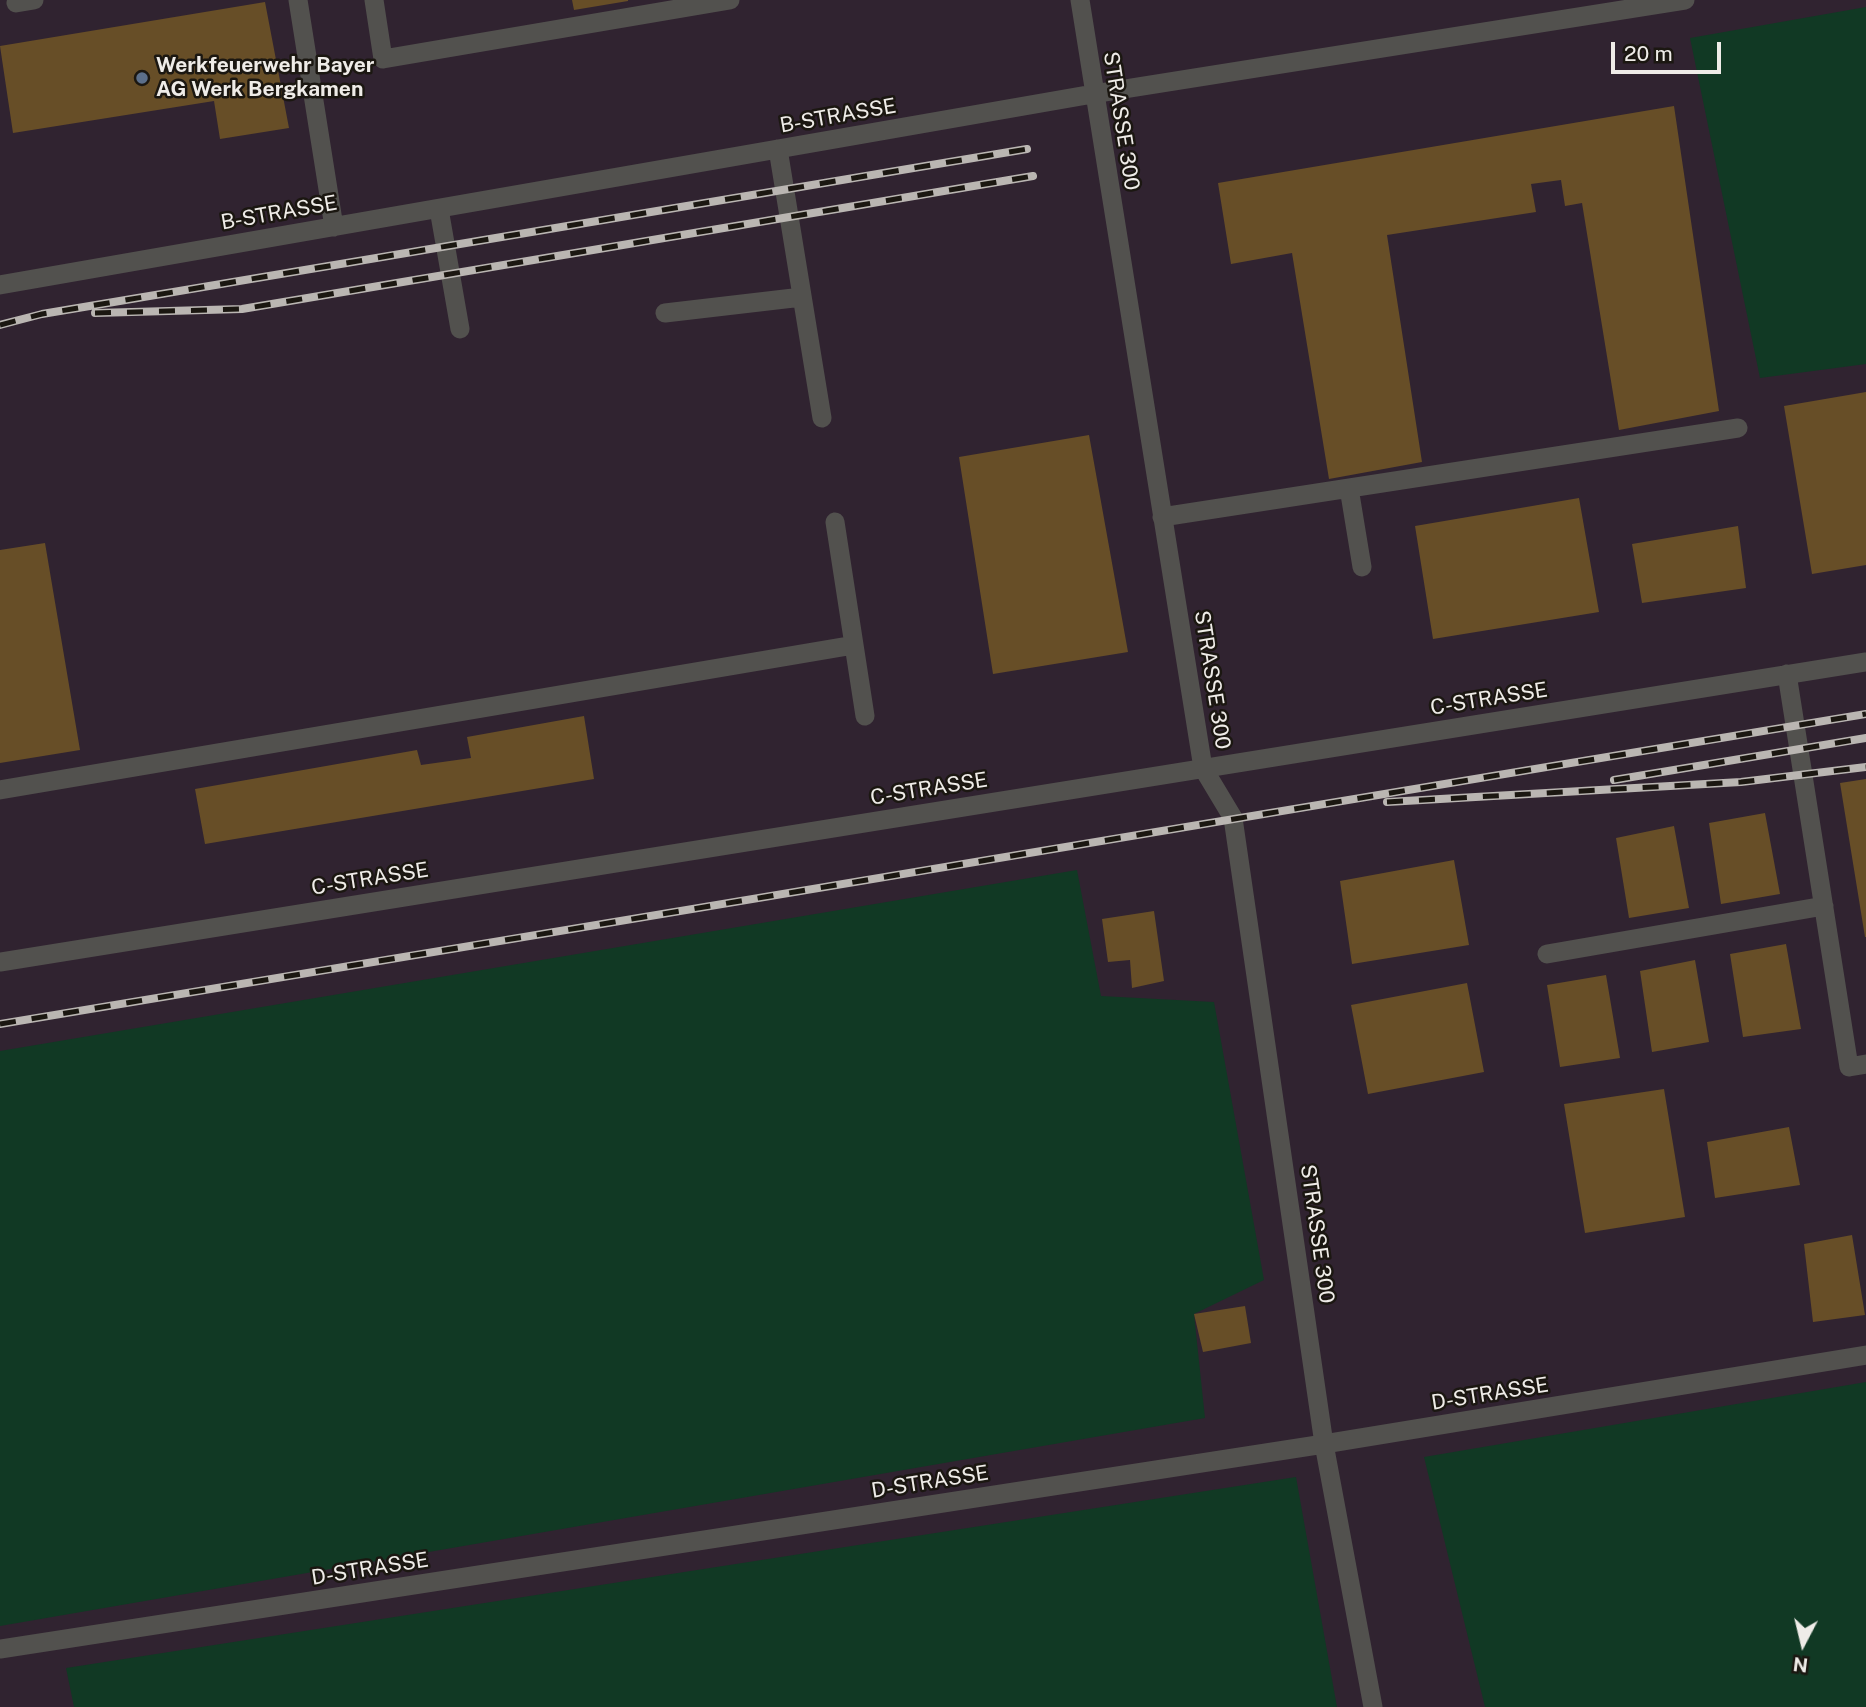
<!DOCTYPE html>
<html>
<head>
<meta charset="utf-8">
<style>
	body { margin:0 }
	#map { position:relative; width:1866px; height:1707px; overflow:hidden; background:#24201a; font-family:"Public Sans",sans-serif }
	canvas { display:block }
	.north { position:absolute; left:1768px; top:1609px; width:70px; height:70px; -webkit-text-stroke:5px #1b1711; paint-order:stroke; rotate:187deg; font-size:19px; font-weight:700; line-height:28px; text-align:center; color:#efece8 }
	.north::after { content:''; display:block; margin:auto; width:24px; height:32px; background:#efece8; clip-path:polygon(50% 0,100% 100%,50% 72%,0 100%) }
	.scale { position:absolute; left:1611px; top:42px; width:110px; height:32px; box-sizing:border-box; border:4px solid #efece8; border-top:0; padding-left:9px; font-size:21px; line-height:24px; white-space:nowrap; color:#efece8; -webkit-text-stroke:5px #1b1711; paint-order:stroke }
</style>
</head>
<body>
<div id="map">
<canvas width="1866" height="1707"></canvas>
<div class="north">N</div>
<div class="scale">20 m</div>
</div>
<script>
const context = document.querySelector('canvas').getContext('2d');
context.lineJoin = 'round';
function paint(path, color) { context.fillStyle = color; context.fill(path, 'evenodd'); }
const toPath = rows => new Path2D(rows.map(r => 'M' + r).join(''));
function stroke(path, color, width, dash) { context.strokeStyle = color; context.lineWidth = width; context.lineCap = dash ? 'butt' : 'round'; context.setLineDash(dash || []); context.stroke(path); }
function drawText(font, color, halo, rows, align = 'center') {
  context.font = font + ' "Public Sans",sans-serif'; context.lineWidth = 5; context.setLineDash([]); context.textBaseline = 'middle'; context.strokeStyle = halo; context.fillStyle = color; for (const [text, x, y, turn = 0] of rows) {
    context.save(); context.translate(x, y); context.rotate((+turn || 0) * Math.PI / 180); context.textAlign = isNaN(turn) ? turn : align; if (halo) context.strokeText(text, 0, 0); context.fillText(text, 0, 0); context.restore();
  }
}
paint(toPath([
	[0,0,1866,0,1866,1707,0,1707]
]), '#302330');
paint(toPath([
	[1866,7,1866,364,1760,378,1690,38],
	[1077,870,1101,996,1214,1002,1264,1280,1194,1314,1205,1418,0,1626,0,1051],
	[1866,1382,1866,1707,1485,1707,1424,1457],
	[1296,1477,1337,1707,74,1707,66,1668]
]), '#113924');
paint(toPath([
	[572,0,628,0,628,1,574,10],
	[265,2,289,128,220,139,214,101,13,133,0,46],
	[1674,106,1719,411,1619,430,1582,203,1565,206,1561,180,1531,184,1536,212,1387,235,1422,462,1329,479,1292,253,1231,264,1218,183],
	[1866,392,1866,565,1812,574,1784,406],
	[1089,435,1128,652,993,674,959,457],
	[1579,498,1599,612,1433,639,1415,526],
	[1738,526,1746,588,1642,603,1632,544],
	[45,543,80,750,0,763,0,550],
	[584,716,594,779,205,844,195,789,417,750,421,765,471,758,467,737],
	[1866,779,1866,937,1865,937,1840,783],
	[1765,813,1780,894,1721,904,1709,823],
	[1674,826,1689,908,1629,918,1616,838],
	[1454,860,1469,945,1352,964,1340,881],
	[1154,911,1164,981,1132,988,1130,960,1108,962,1102,919],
	[1786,944,1801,1029,1743,1037,1730,954],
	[1695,960,1709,1042,1652,1052,1640,971],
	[1606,975,1620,1058,1560,1067,1547,985],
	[1467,983,1484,1072,1368,1094,1351,1005],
	[1664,1089,1685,1217,1585,1233,1564,1104],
	[1789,1127,1800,1185,1715,1198,1707,1142],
	[1852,1235,1865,1315,1813,1322,1804,1244],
	[1245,1306,1251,1343,1203,1352,1194,1314]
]), '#674e27');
stroke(toPath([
	[298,0,334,227],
	[374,0,383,59,730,0],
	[1080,0,1203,768,1233,818,1324,1444,1373,1707],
	[16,3,34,0],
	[778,149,822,418],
	[439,209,460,329],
	[0,285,1093,94,1685,0],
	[665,313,802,297],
	[1349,488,1362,567],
	[1162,517,1738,428],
	[835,522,865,716],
	[1787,674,1849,1067,1866,1064],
	[0,790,854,645],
	[1547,954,1824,906],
	[0,962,1866,662],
	[0,1649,1324,1444,1866,1355]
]), '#52514e', 19);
const rail = toPath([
	[95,313,242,309,1033,176],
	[0,325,42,314,1027,149],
	[1614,780,1866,738],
	[1387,802,1741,782,1866,767],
	[0,1024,1866,714]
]);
stroke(rail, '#bab6b2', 8);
stroke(rail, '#1b1711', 5, [16]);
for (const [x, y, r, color] of [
	[142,78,7,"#5c6f8a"]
]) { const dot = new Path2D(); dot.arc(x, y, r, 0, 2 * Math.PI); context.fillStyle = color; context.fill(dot); stroke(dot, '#1b1711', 2.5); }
drawText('bold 21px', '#efece8', '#1b1711', [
	["Werkfeuerwehr Bayer",156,66],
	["AG Werk Bergkamen",156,90]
], 'left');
drawText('21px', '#efece8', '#1b1711', [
	["B-STRASSE",838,116,-10],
	["STRASSE 300",1121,121,81],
	["B-STRASSE",279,213,-10],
	["STRASSE 300",1212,680,81],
	["C-STRASSE",1489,699,-9],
	["C-STRASSE",929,789,-9],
	["C-STRASSE",370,879,-9],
	["STRASSE 300",1317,1234,82],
	["D-STRASSE",1490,1394,-9],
	["D-STRASSE",930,1482,-9],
	["D-STRASSE",370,1569,-9]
]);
</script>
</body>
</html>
